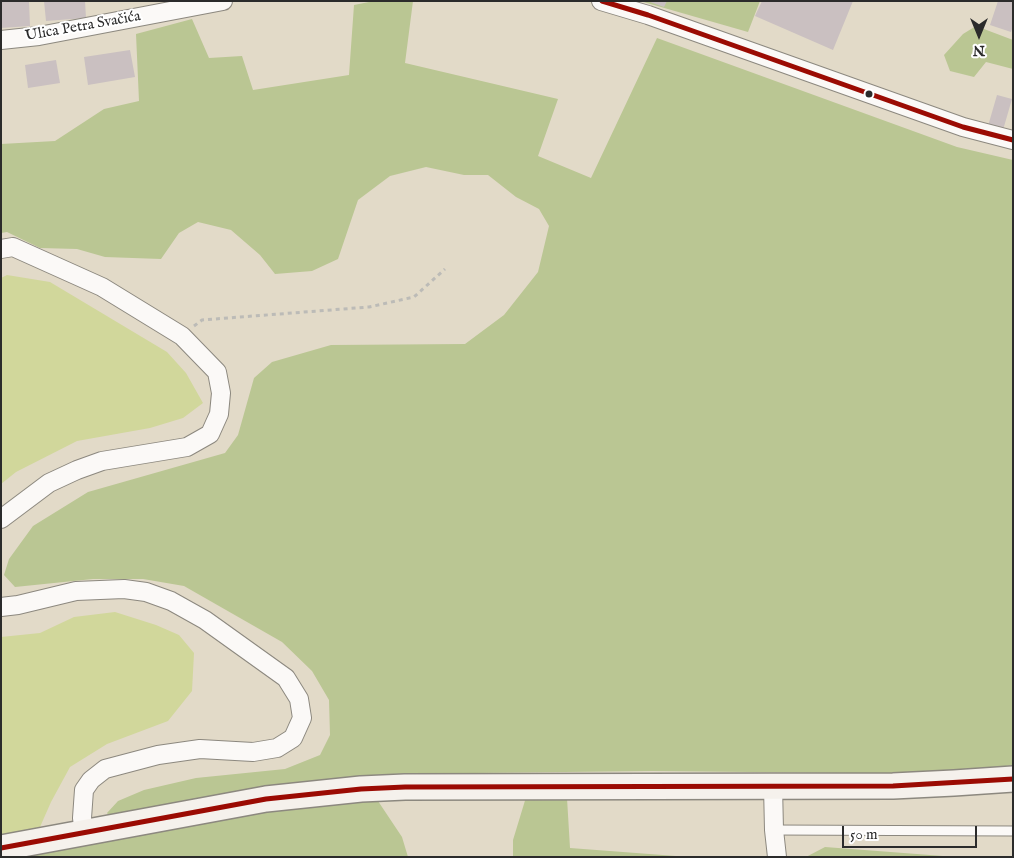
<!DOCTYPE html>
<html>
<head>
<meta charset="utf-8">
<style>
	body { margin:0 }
	#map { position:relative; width:1014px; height:858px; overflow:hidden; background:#e2dac8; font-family:"IM FELL English",serif }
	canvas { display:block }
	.frame { position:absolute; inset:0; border:2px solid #2b2b2b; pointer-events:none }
	.north { position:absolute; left:954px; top:10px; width:50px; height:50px; -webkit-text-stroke:4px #fff; paint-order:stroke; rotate:180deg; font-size:14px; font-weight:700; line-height:20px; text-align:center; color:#2b2b2b }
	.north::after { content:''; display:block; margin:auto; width:18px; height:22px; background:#2b2b2b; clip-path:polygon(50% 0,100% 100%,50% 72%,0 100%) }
	.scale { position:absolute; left:842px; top:826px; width:135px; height:22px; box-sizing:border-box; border:2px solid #2b2b2b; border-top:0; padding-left:6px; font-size:15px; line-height:18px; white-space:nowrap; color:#2b2b2b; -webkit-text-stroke:4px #fff; paint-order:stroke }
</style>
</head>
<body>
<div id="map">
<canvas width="1014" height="858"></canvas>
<div class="frame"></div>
<div class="north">N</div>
<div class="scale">50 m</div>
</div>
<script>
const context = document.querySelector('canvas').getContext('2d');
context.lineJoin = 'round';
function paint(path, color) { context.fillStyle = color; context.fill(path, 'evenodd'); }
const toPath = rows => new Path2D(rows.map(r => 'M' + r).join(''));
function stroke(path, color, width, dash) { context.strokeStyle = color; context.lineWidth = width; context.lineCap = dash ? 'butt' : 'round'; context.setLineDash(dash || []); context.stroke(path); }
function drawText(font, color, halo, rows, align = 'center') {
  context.font = font + ' "IM FELL English",serif'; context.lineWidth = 4; context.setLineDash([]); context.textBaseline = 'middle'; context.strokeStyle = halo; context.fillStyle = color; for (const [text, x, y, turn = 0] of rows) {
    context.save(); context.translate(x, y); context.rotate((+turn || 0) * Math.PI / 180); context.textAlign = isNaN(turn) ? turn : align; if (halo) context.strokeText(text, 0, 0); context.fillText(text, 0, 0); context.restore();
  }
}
paint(toPath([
	[7,275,50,282,167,352,186,373,203,403,183,418,150,428,77,441,16,472,1,484,1,278],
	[115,612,156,625,179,635,194,653,192,691,168,721,107,744,70,767,51,802,40,827,1,836,1,637,40,633,74,617]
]), '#d1d79b');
paint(toPath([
	[374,1,413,1,405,63,558,99,538,156,591,178,657,38,957,147,1013,160,1013,765,949,774,653,771,386,774,313,783,112,821,107,813,118,801,144,790,196,778,285,769,320,755,330,735,329,700,312,671,282,642,184,586,143,579,93,579,15,587,4,575,9,559,33,526,88,492,225,453,238,435,254,378,272,362,331,345,465,344,504,315,538,272,549,226,539,209,516,197,488,175,464,175,426,167,390,176,358,200,338,259,312,271,275,274,260,255,231,230,198,222,179,233,161,259,105,257,77,249,40,248,7,232,1,233,1,144,55,141,104,109,139,101,136,34,192,19,209,58,242,56,253,90,349,75,354,5],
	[640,1,760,1,748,32],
	[976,26,1013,40,1013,69,986,62,974,77,950,71,944,55,963,34],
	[527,794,567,798,570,848,689,857,513,857,513,840],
	[330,800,378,801,402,837,408,857,27,857,115,837],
	[825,847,943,856,944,857,806,857]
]), '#bac693');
paint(toPath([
	[1,1,29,1,30,26,1,28],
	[44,1,85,1,86,18,46,21],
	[647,1,667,1,664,7],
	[762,1,853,1,833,50,755,16],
	[998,1,1013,2,1013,26,1011,32,990,25],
	[130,50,135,77,88,85,84,57],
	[56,60,60,83,28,88,25,65],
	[997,95,1012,99,1003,130,988,126]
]), '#cac0c1');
const service = toPath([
	[774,830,1013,831]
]);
const minor = toPath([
	[601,1,648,15,963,127,1013,140],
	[1,40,39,36,223,1],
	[1,249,13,247,102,287,182,336,217,372,221,393,219,414,210,434,187,447,102,461,77,470,49,483,1,519],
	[1,607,18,605,76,591,124,589,146,592,171,601,205,620,286,678,299,699,302,718,293,738,277,748,253,752,200,749,158,755,105,769,91,780,84,790,82,818,84,834],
	[773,786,774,830,777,857]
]);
const secondary = toPath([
	[1,848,266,799,361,789,405,787,893,786,954,783,1013,779]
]);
stroke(service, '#8c887f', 11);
stroke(minor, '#8c887f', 20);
stroke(secondary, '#8c887f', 28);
stroke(toPath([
	[194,326,202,320,369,307,414,297,445,269]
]), '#bcbbb7', 3, [4, 4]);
stroke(service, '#fbf9f7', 9);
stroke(minor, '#fbf9f7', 18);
stroke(secondary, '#f5f1ec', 25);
stroke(toPath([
	[602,1,648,15,963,127,1013,140],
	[1,848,266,799,361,789,405,787,893,786,1013,779]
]), '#9b0b03', 5);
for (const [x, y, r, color] of [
	[869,94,4.5,"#2b2b2b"]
]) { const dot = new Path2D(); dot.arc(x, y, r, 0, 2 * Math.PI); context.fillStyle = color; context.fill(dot); stroke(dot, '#fff', 2); }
drawText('15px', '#2b2b2b', '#fff', [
	["Ulica Petra Svačića",83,27,-10]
]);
</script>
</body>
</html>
